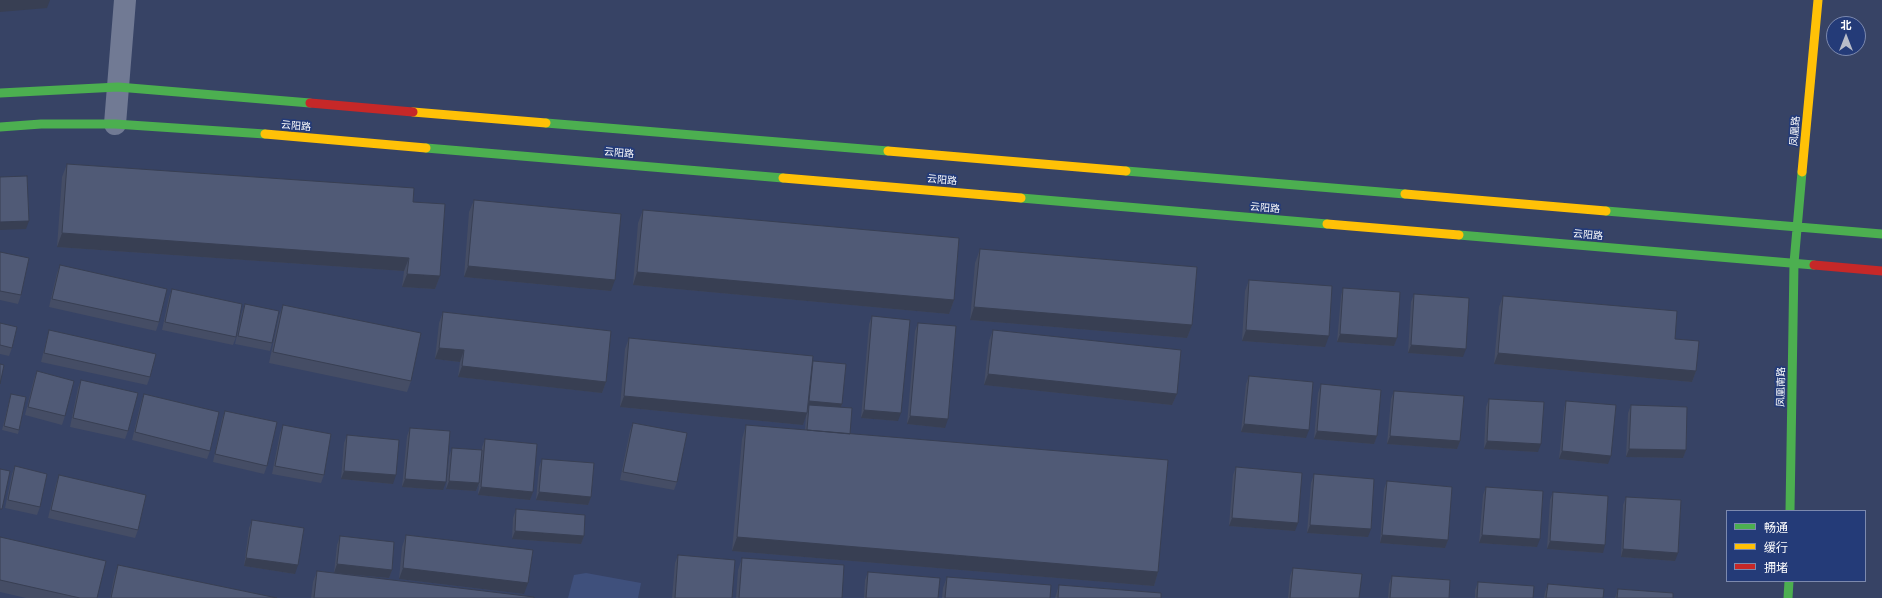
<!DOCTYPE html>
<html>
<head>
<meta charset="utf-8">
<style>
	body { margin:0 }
	#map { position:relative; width:1882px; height:598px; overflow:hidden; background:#374365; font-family:"Asap Condensed","Noto Sans SC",sans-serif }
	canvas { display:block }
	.legend { position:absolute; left:1726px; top:510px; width:140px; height:72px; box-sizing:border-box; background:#243b78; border:1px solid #7c89ae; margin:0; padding:5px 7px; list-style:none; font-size:12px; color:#fff }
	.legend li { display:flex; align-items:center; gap:8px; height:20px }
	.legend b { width:20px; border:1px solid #7c89ae }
	.north { position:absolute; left:1826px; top:16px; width:40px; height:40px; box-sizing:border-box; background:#243b78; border:1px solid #7c89ae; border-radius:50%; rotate:0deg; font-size:11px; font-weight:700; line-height:16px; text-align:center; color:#fff }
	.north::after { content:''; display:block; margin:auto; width:14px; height:18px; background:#b9bdc9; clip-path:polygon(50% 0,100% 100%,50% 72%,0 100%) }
</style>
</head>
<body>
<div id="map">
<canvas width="1882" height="598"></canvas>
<ul class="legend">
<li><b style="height:5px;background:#4caf50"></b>畅通</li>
<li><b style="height:5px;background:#ffc107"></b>缓行</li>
<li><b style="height:5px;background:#c62828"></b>拥堵</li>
</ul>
<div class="north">北</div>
</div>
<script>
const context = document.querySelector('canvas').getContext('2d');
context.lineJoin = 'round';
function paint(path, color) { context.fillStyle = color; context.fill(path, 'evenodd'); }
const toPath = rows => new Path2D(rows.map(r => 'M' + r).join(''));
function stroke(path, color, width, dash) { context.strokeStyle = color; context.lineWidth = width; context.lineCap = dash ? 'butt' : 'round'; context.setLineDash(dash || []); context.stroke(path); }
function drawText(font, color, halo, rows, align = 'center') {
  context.font = font + ' "Asap Condensed","Noto Sans SC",sans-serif'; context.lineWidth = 3.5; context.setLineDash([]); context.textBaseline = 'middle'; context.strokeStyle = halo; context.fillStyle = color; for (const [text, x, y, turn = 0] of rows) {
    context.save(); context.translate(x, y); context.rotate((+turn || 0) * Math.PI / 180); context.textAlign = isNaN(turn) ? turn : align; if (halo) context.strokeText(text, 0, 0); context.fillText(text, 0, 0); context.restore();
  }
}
paint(toPath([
	[586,573,641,583,638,598,568,598,574,575]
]), '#3f507c');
stroke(toPath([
	[115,124,125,0]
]), '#717a94', 22);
stroke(toPath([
	[0,93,118,87,310,103],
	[546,123,888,151],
	[0,127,41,124,115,124,265,134],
	[426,148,783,178],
	[1126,171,1405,194],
	[1021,198,1327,224],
	[1606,211,1882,234],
	[1459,235,1814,265],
	[1790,511,1794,263,1802,172],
	[1788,598,1789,581]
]), '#4caf50', 9);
stroke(toPath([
	[413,112,546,123],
	[265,134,426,148],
	[888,151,1126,171],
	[1802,172,1818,0],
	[783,178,1021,198],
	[1405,194,1606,211],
	[1327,224,1459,235]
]), '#ffc107', 9);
stroke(toPath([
	[310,103,413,112],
	[1814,265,1882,271]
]), '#c62828', 9);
paint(toPath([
	[67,164,413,202,440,276,435,289,402,287,404,271,57,247,62,177],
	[474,200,611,291,464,277,469,212],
	[643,210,954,300,949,314,633,285,638,223],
	[980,249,1192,325,1187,338,970,320,975,263],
	[0,252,21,295,18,304,0,300],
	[60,265,159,322,156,331,49,307,57,273],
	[1249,280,1325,347,1242,341,1245,291],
	[1343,288,1397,338,1394,346,1337,342,1341,296],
	[172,289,236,337,233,345,162,330,169,297],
	[1414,294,1463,357,1408,353,1411,302],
	[1503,296,1675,339,1696,371,1692,382,1494,364,1499,307],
	[245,304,272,343,270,351,235,344,242,312],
	[283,305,411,381,407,392,269,363,279,316],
	[443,312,606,382,602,393,458,377,460,362,435,359,439,323],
	[872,316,898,421,861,418,869,324],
	[0,323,12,348,9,356,0,354],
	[918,323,945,428,907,424,915,331],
	[49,330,150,377,147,385,41,362],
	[993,330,1177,394,1172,405,984,385,989,341],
	[629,338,812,364,813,361,842,404,841,407,850,434,1158,572,1154,586,732,551,742,439,746,425,805,430,806,415,803,425,620,407,625,349],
	[37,371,65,416,62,425,25,415,34,379],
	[1249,376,1306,438,1241,432,1246,384],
	[81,380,128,431,125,439,70,427,78,388],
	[1321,384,1377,436,1374,444,1314,439,1318,393],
	[1394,391,1460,441,1457,449,1387,444,1391,399],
	[11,394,19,430,18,434,2,430],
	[144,394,210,451,207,459,132,440,141,402],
	[1489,399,1538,452,1484,449,1486,407],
	[1566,401,1608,464,1559,459,1564,409],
	[1631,405,1686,450,1683,458,1626,457,1628,413],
	[225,411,267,466,264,474,213,462,222,419],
	[633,423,677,482,674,490,620,480,630,431],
	[283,425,324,475,321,483,272,474,280,433],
	[410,428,443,490,402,487,407,436],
	[347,435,393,484,341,479,344,443],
	[485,439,533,492,530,500,478,495,479,484,476,491,446,489,449,456,452,448,482,450,482,447],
	[542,459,591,497,588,505,536,500,539,467],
	[15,466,40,507,37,515,5,508,12,474],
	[1236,467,1295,531,1229,526,1233,475],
	[1314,474,1368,537,1307,533,1311,483],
	[59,475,138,530,135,538,48,518,56,484],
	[1387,481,1448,540,1445,548,1380,543,1384,489],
	[1486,487,1537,547,1479,543,1483,495],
	[1553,492,1603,553,1547,549,1550,500],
	[1626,497,1675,561,1621,557,1623,505],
	[516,509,584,536,581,544,512,539,513,518],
	[252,520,295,574,244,566,249,528],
	[406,535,524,594,399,579,402,547],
	[340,536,392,570,389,578,334,573,337,545],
	[0,537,97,598,26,598,0,592],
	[678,555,732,598,672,598,675,563],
	[742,558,842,598,736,598,738,570],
	[118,565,277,598,110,598,114,577],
	[1293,568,1359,598,1288,598,1290,576],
	[317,571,534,598,311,598,313,582],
	[868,572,938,598,864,598,865,580],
	[1392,576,1449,598,1388,598,1389,584],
	[947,577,1050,598,942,598,943,588],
	[1478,582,1533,598,1475,598,1475,590],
	[1548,584,1603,598,1544,598,1545,592],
	[1059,585,1161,598,1055,598],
	[1618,589,1673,598,1615,598]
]), '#454d65');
paint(toPath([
	[0,0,50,0,47,8,0,12],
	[29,221,26,229,0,230,0,222],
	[62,233,409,258,404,271,57,247],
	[468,266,615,280,611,291,464,277],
	[637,272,954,300,949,314,633,285],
	[407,274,440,276,435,289,402,287],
	[974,307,1192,325,1187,338,970,320],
	[1246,330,1329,336,1325,347,1242,341],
	[1340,334,1397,338,1394,346,1337,342],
	[1411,345,1466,349,1463,357,1408,353],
	[439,348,464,350,460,362,435,359],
	[1498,353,1696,371,1692,382,1494,364],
	[462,366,606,382,602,393,458,377],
	[988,374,1177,394,1172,405,984,385],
	[624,396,807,413,803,425,620,407],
	[809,401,842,404,839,412,809,405,808,409,806,409],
	[864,410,901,413,898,421,861,418],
	[910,416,948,419,945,428,907,424],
	[1244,424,1309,430,1306,438,1241,432],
	[1317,431,1377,436,1374,444,1314,439],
	[1390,436,1460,441,1457,449,1387,444],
	[1487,441,1541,444,1538,452,1484,449],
	[1629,449,1686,450,1683,458,1626,457],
	[1562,451,1611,456,1608,464,1559,459],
	[344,471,396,475,393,484,341,479],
	[405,479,446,482,443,490,402,487],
	[449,481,479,483,476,491,446,489],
	[481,487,533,492,530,500,478,495],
	[539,492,591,497,588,505,536,500],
	[1232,518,1298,523,1295,531,1229,526],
	[1310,525,1371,529,1368,537,1307,533],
	[515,531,584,536,581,544,512,539],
	[1382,535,1448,540,1445,548,1380,543],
	[1482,535,1540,539,1537,547,1479,543],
	[737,537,1158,572,1154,586,732,551],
	[1550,541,1605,545,1603,553,1547,549],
	[1623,549,1678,553,1675,561,1621,557],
	[246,558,298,565,295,574,244,566],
	[337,564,392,570,389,578,334,573],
	[403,568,528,583,524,594,399,579]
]), '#383f53');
const building = toPath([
	[67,164,414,188,413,202,445,204,440,276,407,274,409,258,62,233,67,164],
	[27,176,29,221,0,222,0,177,27,176],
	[474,200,621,214,615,280,468,266,474,200],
	[643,210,959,238,954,300,637,272,643,210],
	[980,249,1197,267,1192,325,974,307,980,249],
	[0,252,29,258,21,295,0,291,0,252],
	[60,265,167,289,159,322,52,299,60,265],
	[1249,280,1332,286,1329,336,1246,330,1249,280],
	[1343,288,1400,292,1397,338,1340,334,1343,288],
	[172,289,242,304,236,337,165,322,172,289],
	[1414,294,1469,298,1466,349,1411,345,1414,294],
	[1503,296,1677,311,1675,339,1699,341,1696,371,1498,353,1503,296],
	[245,304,279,311,272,343,238,336,245,304],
	[283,305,421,333,411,381,273,352,283,305],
	[443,312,611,331,606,382,462,366,464,350,439,348,443,312],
	[872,316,910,320,901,413,864,410,872,316],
	[0,323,17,327,12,348,0,345,0,323],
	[918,323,956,326,948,419,910,416,918,323],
	[49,330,156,354,150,377,44,353,49,330],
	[993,330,1181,350,1177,394,988,374,993,330],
	[629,338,813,356,807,413,624,396,629,338],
	[813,361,846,364,842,404,809,401,813,361],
	[0,364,4,365,0,384,0,364],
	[37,371,74,381,65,416,28,407,37,371],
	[1249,376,1313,382,1309,430,1244,424,1249,376],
	[81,380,138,393,128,431,73,418,81,380],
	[1321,384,1381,390,1377,436,1317,431,1321,384],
	[1394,391,1464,396,1460,441,1390,436,1394,391],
	[11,394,26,397,19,430,4,426,11,394],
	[144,394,219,412,210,451,135,432,144,394],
	[1489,399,1544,402,1541,444,1487,441,1489,399],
	[1566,401,1616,405,1611,456,1562,451,1566,401],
	[809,405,852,408,850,434,807,430,809,405],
	[1631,405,1687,407,1686,450,1629,449,1631,405],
	[225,411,277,422,267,466,215,454,225,411],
	[633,423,687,433,677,482,623,472,633,423],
	[283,425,331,434,324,475,275,466,283,425],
	[746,425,1168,460,1158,572,737,537,746,425],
	[410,428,450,431,446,482,405,479,410,428],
	[347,435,399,440,396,475,344,471,347,435],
	[485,439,537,444,533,492,481,487,485,439],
	[452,448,482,450,479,483,449,481,452,448],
	[542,459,594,463,591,497,539,492,542,459],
	[15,466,47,474,40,507,8,500,15,466],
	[1236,467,1302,473,1298,523,1232,518,1236,467],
	[0,469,10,471,2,509,0,509,0,469],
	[1314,474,1374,479,1371,529,1310,525,1314,474],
	[59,475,146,495,138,530,51,510,59,475],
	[1387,481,1452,487,1448,540,1382,535,1387,481],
	[1486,487,1543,491,1540,539,1482,535,1486,487],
	[1553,492,1608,496,1605,545,1550,541,1553,492],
	[1626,497,1681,500,1678,553,1623,549,1626,497],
	[516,509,585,515,584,536,515,531,516,509],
	[252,520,304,528,298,565,246,558,252,520],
	[406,535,533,550,528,583,403,568,406,535],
	[340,536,394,542,392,570,337,564,340,536],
	[0,537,106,561,97,598,80,598,0,580,0,537],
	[678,555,735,560,732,598,675,598,678,555],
	[742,558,844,565,842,598,739,598,742,558],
	[118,565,277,598,111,598,118,565],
	[1293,568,1362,574,1359,598,1290,598,1293,568],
	[317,571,534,597,534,598,314,598,317,571],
	[868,572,940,578,938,598,866,598,868,572],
	[1392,576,1450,580,1449,598,1390,598,1392,576],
	[947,577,1051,585,1050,598,945,598,947,577],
	[1478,582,1534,586,1533,598,1477,598,1478,582],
	[1548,584,1604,589,1603,598,1546,598,1548,584],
	[1059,585,1161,593,1161,598,1058,598,1059,585],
	[1618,589,1673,593,1673,598,1617,598,1618,589]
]);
paint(building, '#505a76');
stroke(building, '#383f53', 1);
drawText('10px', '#fff', '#243b78', [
	["云阳路",296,126,5],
	["凤凰路",1795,131,-85],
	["云阳路",619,153,5],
	["云阳路",942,180,5],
	["云阳路",1265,208,5],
	["云阳路",1588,235,5],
	["凤凰南路",1781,387,-89]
]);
</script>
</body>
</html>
